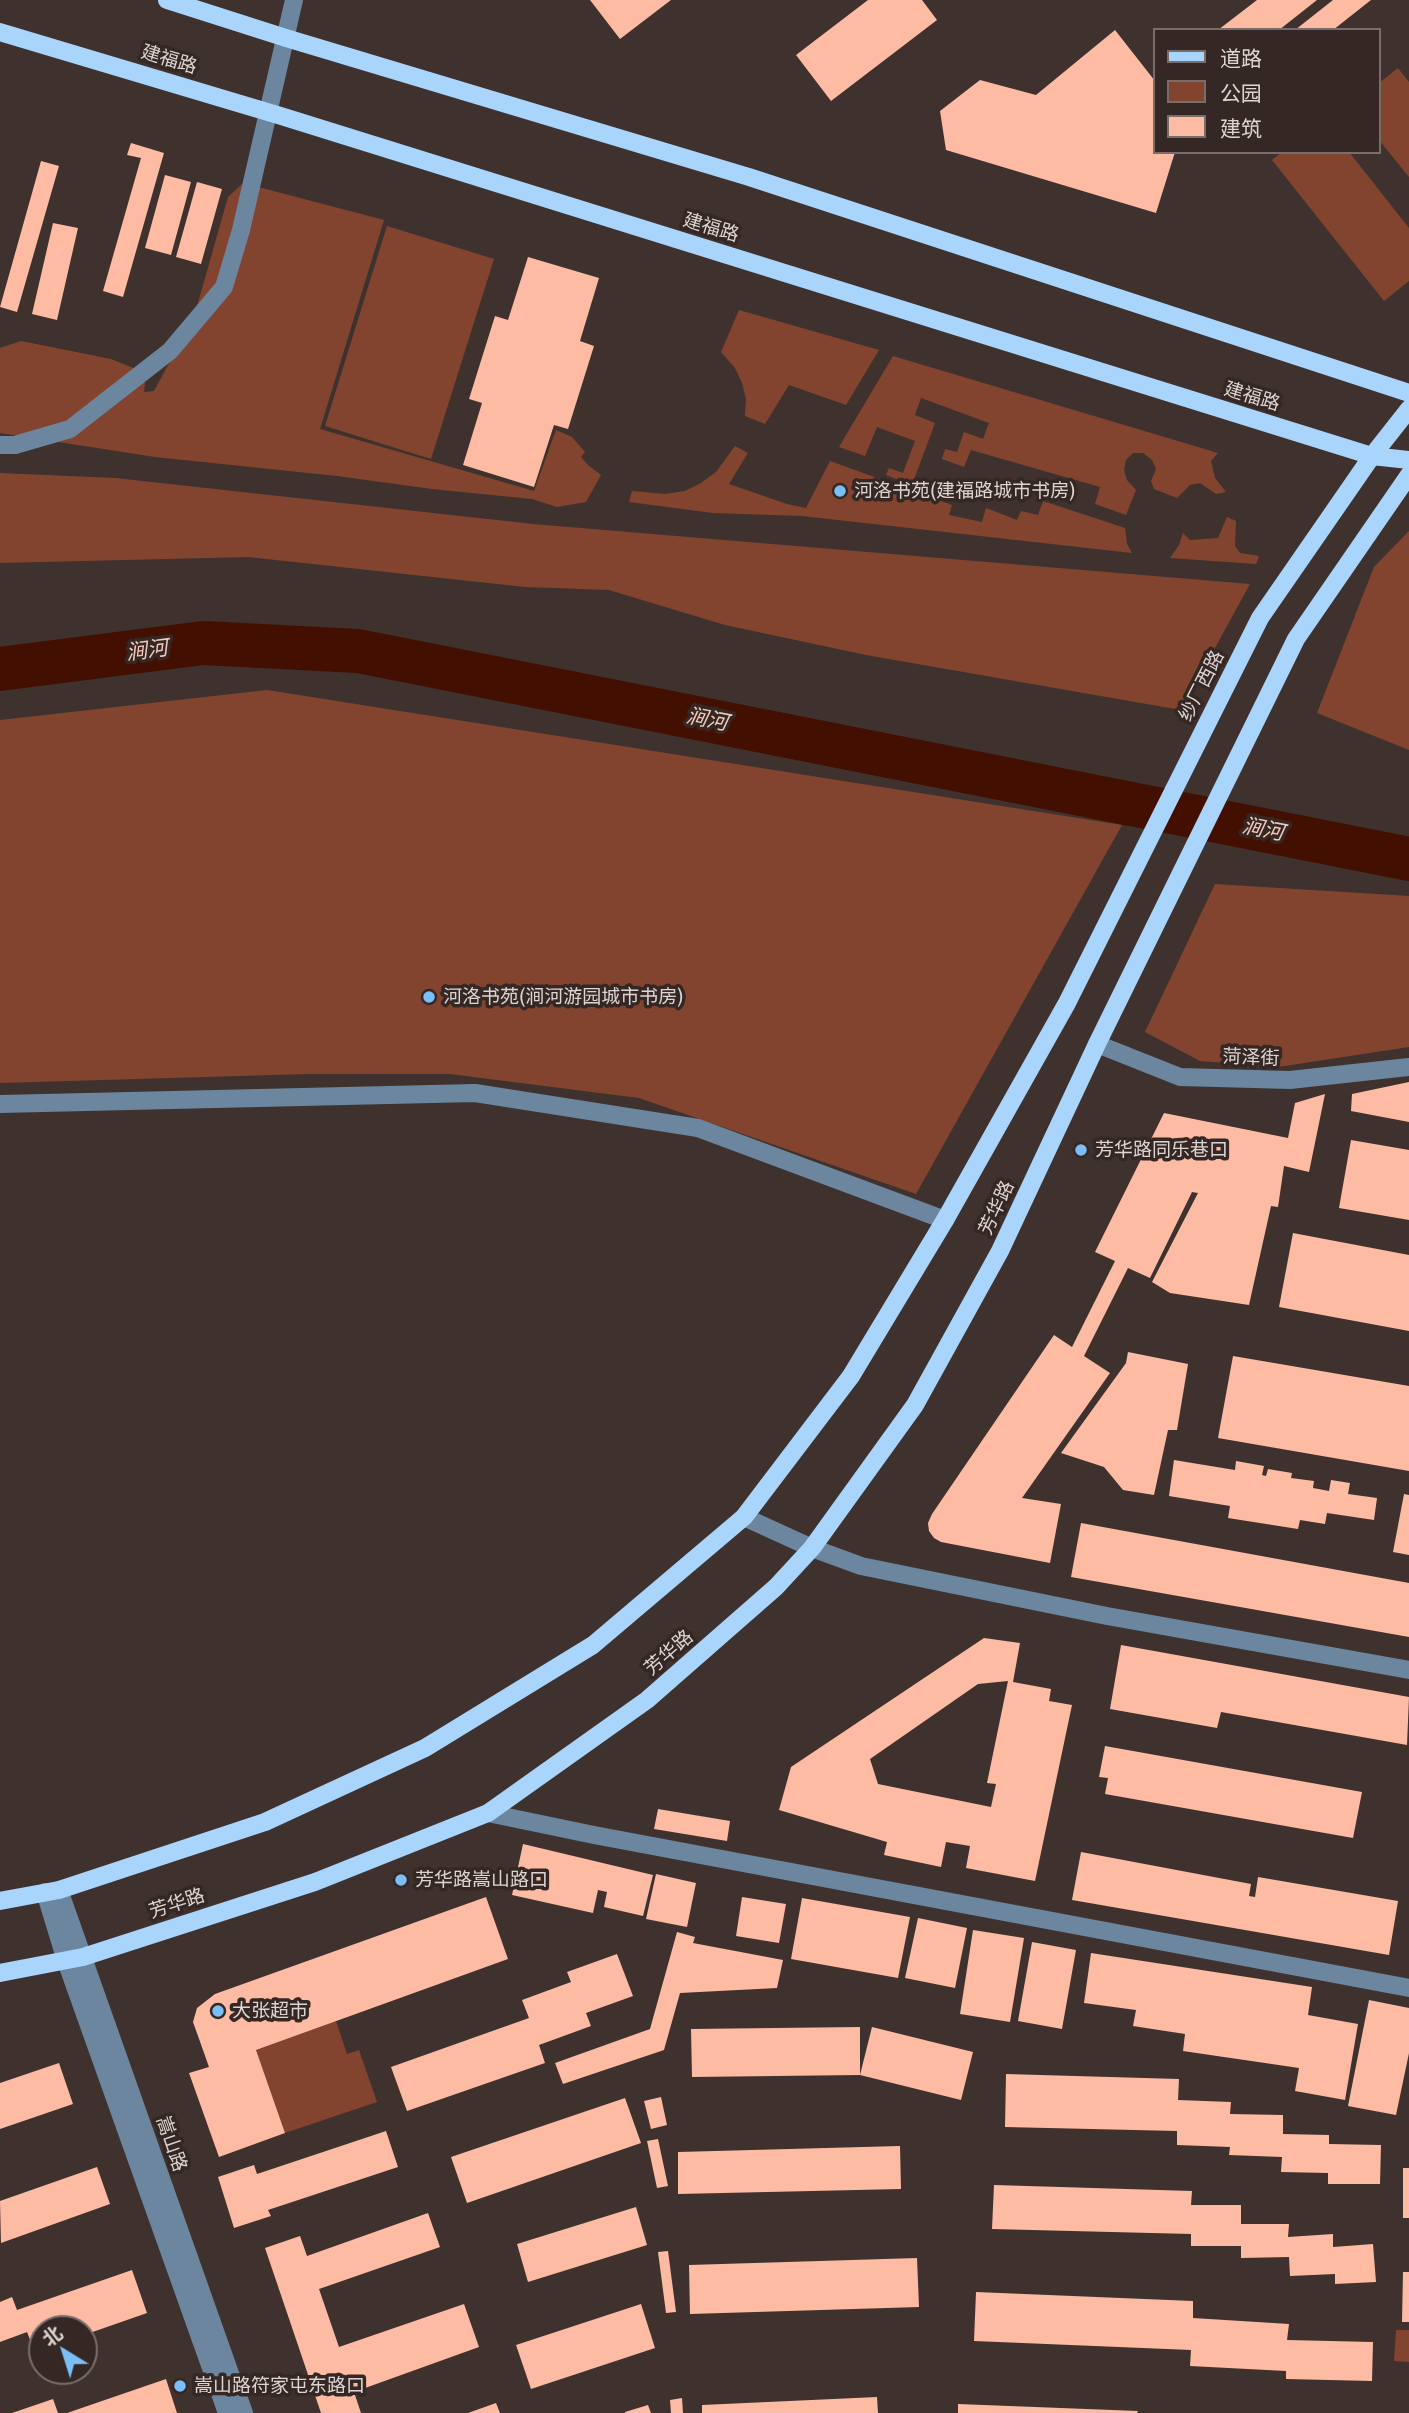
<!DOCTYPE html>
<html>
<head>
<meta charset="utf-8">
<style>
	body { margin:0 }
	#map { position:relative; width:1409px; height:2413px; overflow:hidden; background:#3f322e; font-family:Literata,"Noto Sans SC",serif }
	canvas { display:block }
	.legend { position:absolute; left:1153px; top:28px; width:228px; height:126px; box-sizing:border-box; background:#352824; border:2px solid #786d6a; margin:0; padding:9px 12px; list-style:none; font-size:21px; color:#ddd5d2 }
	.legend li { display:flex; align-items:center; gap:14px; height:35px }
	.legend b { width:35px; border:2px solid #786d6a }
	.north { position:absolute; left:28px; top:2315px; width:70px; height:70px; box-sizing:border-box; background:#352824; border:2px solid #786d6a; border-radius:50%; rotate:322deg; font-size:19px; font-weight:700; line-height:28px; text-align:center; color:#ddd5d2 }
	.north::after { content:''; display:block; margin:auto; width:24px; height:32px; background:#7abff8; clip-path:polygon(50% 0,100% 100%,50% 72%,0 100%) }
</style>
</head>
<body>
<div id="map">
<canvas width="1409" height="2413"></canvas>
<ul class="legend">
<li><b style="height:9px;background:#a9d5fc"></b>道路</li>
<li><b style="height:19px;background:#83442f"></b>公园</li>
<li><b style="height:19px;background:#febba4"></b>建筑</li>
</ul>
<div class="north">北</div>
</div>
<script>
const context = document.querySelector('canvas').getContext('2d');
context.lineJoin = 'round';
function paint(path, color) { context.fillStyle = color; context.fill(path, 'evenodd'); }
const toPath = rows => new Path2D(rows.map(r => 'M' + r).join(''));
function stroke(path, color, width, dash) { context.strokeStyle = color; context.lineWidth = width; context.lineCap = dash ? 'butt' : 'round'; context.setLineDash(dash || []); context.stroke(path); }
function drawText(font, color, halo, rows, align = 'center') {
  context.font = font + ' Literata,"Noto Sans SC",serif'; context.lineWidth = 7; context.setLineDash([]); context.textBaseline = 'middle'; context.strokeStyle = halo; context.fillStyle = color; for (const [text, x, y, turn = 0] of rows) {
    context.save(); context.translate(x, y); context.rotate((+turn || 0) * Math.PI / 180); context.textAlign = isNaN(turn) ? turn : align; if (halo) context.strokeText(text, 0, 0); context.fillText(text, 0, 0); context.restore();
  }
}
paint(toPath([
	[1398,68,1409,82,1409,177,1379,140,1379,83],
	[1282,152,1349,152,1409,228,1409,281,1384,301,1272,160],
	[243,183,384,220,320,429,534,491,556,430,572,437,585,452,581,457,588,465,601,475,586,502,557,507,532,499,432,489,337,476,155,457,0,433,0,348,21,341,111,359,146,373,144,392,154,391,194,317,228,197],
	[387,226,494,259,431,459,325,426],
	[739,310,879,350,846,405,789,385,765,424,745,416,746,399,742,383,735,368,721,352],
	[893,356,1218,453,1211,461,1215,478,1226,492,1216,494,1200,483,1190,485,1177,498,1154,489,1151,481,1156,469,1152,460,1143,453,1133,453,1126,460,1124,470,1127,480,1136,490,1126,515,1095,504,1100,487,971,450,964,467,942,459,945,449,957,452,964,432,983,439,989,423,921,398,915,415,935,423,912,485,886,475,889,468,903,473,915,441,877,427,865,456,839,447],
	[735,446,748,453,729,484,787,504,806,508,830,461,952,505,949,515,982,522,986,508,1017,520,1021,511,1038,515,1043,501,1125,528,1127,544,1132,553,802,516,713,513,629,502,632,491,665,494,685,491,701,483,716,472],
	[0,473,115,478,533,524,1250,584,1181,710,866,655,725,625,609,590,525,587,248,557,0,563],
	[1227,517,1236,521,1235,546,1240,553,1259,556,1256,564,1170,558,1179,545,1183,533,1190,540,1218,538],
	[1409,531,1409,750,1317,713,1374,567],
	[267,690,1122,825,916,1194,639,1098,450,1074,308,1074,0,1083,0,720],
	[1215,884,1409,896,1409,1047,1278,1067,1200,1061,1145,1032],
	[336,2021,347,2054,359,2050,377,2102,285,2133,256,2050],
	[1396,2330,1409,2330,1409,2362,1394,2361]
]), '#83442f');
stroke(toPath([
	[0,669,203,643,358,651,1409,859]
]), '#420f00', 44);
paint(toPath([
	[590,0,671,0,620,39],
	[868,0,922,0,937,20,831,101,796,55],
	[1257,0,1317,0,1279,30,1218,30],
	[1333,0,1371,0,1333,30,1295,30],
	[1115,30,1155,81,1155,152,1175,152,1156,213,946,150,940,111,980,80,1036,95],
	[131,143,164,153,123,297,103,291,141,158,127,155],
	[41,161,59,166,17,312,0,307],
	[165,175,191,182,171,255,145,248],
	[197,182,222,189,201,264,176,257],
	[53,223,78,228,57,320,32,314],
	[528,257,599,278,580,341,594,346,568,429,554,425,534,487,463,465,482,403,469,399,495,316,508,320],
	[1409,1082,1409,1122,1351,1111,1352,1094],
	[1325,1094,1309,1172,1284,1166,1278,1207,1271,1206,1249,1305,1170,1293,1152,1282,1198,1193,1192,1192,1150,1278,1128,1268,1084,1356,1110,1373,1022,1498,1061,1504,1050,1563,941,1542,934,1538,929,1531,928,1523,932,1514,1054,1335,1072,1347,1115,1261,1095,1252,1164,1113,1288,1138,1295,1103],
	[1351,1140,1409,1150,1409,1220,1339,1208],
	[1293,1233,1409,1255,1409,1331,1279,1307],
	[1128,1352,1188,1364,1177,1430,1168,1430,1154,1495,1123,1490,1104,1467,1061,1453,1126,1363],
	[1233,1356,1409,1386,1409,1471,1218,1438],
	[1174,1460,1235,1470,1236,1461,1264,1466,1262,1475,1266,1476,1268,1469,1292,1473,1291,1478,1314,1481,1313,1488,1329,1491,1331,1480,1350,1483,1348,1494,1377,1498,1374,1520,1327,1513,1325,1524,1300,1520,1298,1529,1228,1518,1230,1506,1169,1496],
	[1404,1494,1409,1495,1409,1555,1393,1552],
	[1081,1523,1409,1583,1409,1637,1071,1577],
	[984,1638,1020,1643,1013,1682,1051,1689,1049,1701,1072,1705,1035,1881,966,1868,970,1846,946,1842,941,1867,884,1855,887,1842,779,1810,791,1767],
	[1008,1681,987,1783,996,1784,991,1807,878,1784,870,1759,978,1684],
	[1121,1645,1409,1697,1407,1745,1221,1712,1217,1728,1110,1709],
	[1105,1746,1362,1792,1353,1838,1105,1794,1108,1778,1099,1777],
	[658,1809,730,1821,727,1841,654,1829],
	[523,1844,653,1875,643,1916,604,1907,607,1892,598,1890,593,1913,512,1895],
	[1081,1852,1251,1884,1249,1896,1255,1897,1258,1877,1398,1901,1389,1955,1072,1900],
	[656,1874,696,1883,687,1927,646,1919],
	[486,1897,508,1959,256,2050,285,2133,219,2157,189,2073,209,2067,193,2022,197,2008,215,1994],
	[742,1897,786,1904,779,1943,736,1936],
	[802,1898,910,1917,898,1978,791,1959],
	[918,1918,967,1928,955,1988,905,1978],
	[973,1930,1024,1938,1010,2022,960,2014],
	[677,1932,695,1937,693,1943,783,1960,777,1988,680,1993,664,2050,563,2084,555,2063,650,2029],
	[1032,1942,1076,1950,1062,2029,1018,2021],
	[1091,1953,1312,1987,1308,2015,1358,2024,1345,2100,1295,2091,1299,2068,1183,2051,1185,2034,1133,2026,1136,2010,1084,2003],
	[617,1954,633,1996,586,2013,591,2026,539,2045,545,2063,407,2111,391,2067,529,2018,522,2000,571,1982,567,1972],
	[1369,2000,1409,2008,1409,2053,1396,2115,1348,2106],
	[860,2027,860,2075,692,2077,691,2029],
	[872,2027,973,2052,961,2100,860,2075],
	[59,2063,73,2104,0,2129,0,2083],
	[1006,2074,1179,2079,1178,2100,1231,2102,1230,2114,1283,2115,1283,2134,1329,2135,1329,2144,1381,2145,1380,2184,1328,2184,1328,2173,1281,2172,1282,2157,1229,2155,1230,2147,1177,2145,1177,2131,1005,2127],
	[661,2097,667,2125,651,2129,644,2101],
	[625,2098,641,2143,467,2203,451,2157],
	[386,2131,398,2167,268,2210,271,2216,234,2228,218,2177,254,2165,257,2174],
	[658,2139,668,2186,657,2188,647,2141],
	[900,2146,901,2189,678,2194,678,2152],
	[97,2167,110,2204,1,2243,0,2201],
	[1403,2168,1409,2168,1409,2218,1403,2218],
	[994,2185,1192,2191,1191,2205,1241,2205,1241,2224,1289,2224,1288,2237,1333,2234,1333,2247,1373,2244,1376,2282,1335,2284,1335,2274,1290,2276,1289,2257,1241,2258,1241,2246,1191,2246,1191,2234,992,2229],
	[636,2207,647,2245,528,2282,517,2244],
	[428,2213,440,2247,319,2289,339,2347,464,2304,479,2347,354,2392,361,2413,321,2413,265,2248,300,2236,307,2256],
	[668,2251,676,2312,666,2313,658,2252],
	[917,2258,919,2307,690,2314,689,2265],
	[132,2270,147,2313,84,2335,84,2329,42,2329,42,2350,35,2352,27,2332,0,2342,0,2302,12,2297,17,2310],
	[1403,2272,1409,2272,1409,2322,1402,2322],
	[976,2292,1193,2301,1193,2318,1289,2324,1287,2340,1373,2342,1372,2381,1286,2379,1286,2371,1190,2366,1191,2350,974,2341],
	[641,2304,655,2348,531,2389,516,2345],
	[166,2379,177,2413,67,2413],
	[877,2397,878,2413,702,2413,702,2405],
	[682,2398,683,2413,671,2413,670,2400],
	[53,2399,58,2413,12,2413],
	[496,2403,500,2413,468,2413],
	[958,2404,1138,2411,1137,2413,958,2413],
	[648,2405,651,2413,625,2413,625,2412]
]), '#febba4');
stroke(toPath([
	[0,445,15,445,70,429,170,351,224,287,241,230,294,0],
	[1097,1044,1180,1077,1290,1080,1409,1067],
	[0,1104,475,1093,698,1128,945,1220],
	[744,1517,812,1548,861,1566,1107,1616,1409,1670],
	[488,1813,594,1835,1409,1988],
	[59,1890,244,2413],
	[45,1892,66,1961,227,2413]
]), '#6b869e', 18);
stroke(toPath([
	[167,0,286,38,749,177,1409,393],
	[0,32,281,116,1372,456,1409,460],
	[0,1901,59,1890,265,1822,425,1748,593,1645,744,1517,851,1376,945,1220,1067,1003,1260,618,1372,456,1409,409],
	[0,1973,83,1957,315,1882,488,1813,647,1700,776,1587,812,1548,915,1405,1000,1251,1097,1044,1296,639,1409,475]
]), '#a9d5fc', 18);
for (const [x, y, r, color] of [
	[840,491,7,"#7abff8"],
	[429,997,7,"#7abff8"],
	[1081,1150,7,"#7abff8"],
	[401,1880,7,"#7abff8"],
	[218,2011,7,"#7abff8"],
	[180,2386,7,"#7abff8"]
]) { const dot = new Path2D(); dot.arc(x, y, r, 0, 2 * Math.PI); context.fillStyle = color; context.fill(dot); stroke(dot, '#352824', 2.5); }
drawText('19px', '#ddd5d2', '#352824', [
	["建福路",169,60,17],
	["建福路",711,228,17],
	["建福路",1252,397,17],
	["纱厂西路",1202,686,-63],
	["菏泽街",1251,1058,2],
	["芳华路",997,1208,-65],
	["芳华路",669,1653,-41],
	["芳华路",177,1904,-18],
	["嵩山路",171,2144,71]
]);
drawText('19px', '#ddd5d2', '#352824', [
	["河洛书苑(建福路城市书房)",854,491],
	["河洛书苑(涧河游园城市书房)",443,997],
	["芳华路同乐巷口",1095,1150],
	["芳华路嵩山路口",415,1880],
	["大张超市",232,2011],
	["嵩山路符家屯东路口",194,2386]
], 'left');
drawText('italic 21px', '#f6cabb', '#352824', [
	["涧河",147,651,-7],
	["涧河",707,720,11],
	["涧河",1263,830,11]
]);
</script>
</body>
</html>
